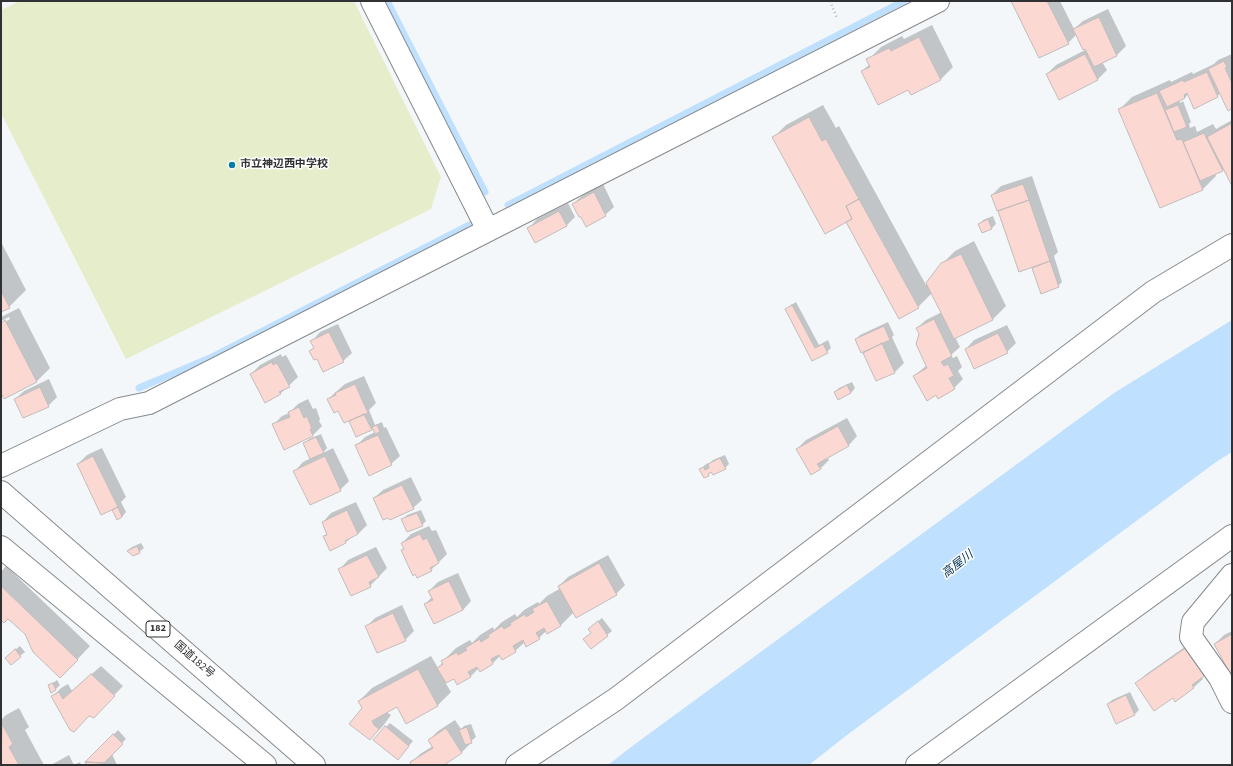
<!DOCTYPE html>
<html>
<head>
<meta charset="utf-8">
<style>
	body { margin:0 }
	#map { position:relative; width:1233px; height:766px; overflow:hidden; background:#f3f7f9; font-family:"Source Sans 3",sans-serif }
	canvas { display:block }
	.frame { position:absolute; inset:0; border:2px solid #303133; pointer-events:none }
</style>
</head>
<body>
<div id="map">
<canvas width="1233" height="766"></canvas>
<div class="frame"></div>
</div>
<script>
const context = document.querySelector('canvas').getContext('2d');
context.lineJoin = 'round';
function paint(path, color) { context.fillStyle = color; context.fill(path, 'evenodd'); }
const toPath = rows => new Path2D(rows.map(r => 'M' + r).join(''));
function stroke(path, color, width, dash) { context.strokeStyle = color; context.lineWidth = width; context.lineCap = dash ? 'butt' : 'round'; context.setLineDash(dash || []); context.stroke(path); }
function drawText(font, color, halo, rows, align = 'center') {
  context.font = font + ' "Source Sans 3","Noto Sans JP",sans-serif'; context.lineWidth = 3; context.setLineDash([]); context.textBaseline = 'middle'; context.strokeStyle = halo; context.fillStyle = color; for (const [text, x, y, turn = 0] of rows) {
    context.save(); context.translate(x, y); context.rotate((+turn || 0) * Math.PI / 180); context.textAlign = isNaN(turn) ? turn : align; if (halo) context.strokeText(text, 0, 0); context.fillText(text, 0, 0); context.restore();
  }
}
paint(toPath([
	[20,1,354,1,441,177,431,209,126,359,1,113,1,10]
]), '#e5edca');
paint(toPath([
	[1232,320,1232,452,1216,462,847,735,809,765,608,765,631,747,1114,393]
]), '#bfe0fe');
paint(toPath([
	[1012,1,1060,1,1074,29,1083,21,1108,9,1126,46,1117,55,1102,62,1107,70,1098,79,1059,98,1047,74,1056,65,1087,49,1077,34,1068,43],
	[932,25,953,67,940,80,909,89,862,71,870,64,868,60,881,47,902,36,904,39],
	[1232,54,1232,108,1221,93,1217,96,1188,94,1185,98,1179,100,1180,103,1183,101,1191,122,1189,124,1190,128,1195,126,1197,132,1213,124,1216,129,1232,120,1232,184,1224,169,1215,173,1216,176,1203,189,1160,207,1119,110,1132,97,1170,80,1171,82,1192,72,1193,74,1214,64,1218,60],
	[823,105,836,128,839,126,926,285,942,264,955,251,974,241,1006,306,993,319,955,337,960,347,951,355,953,358,957,356,962,367,958,371,963,379,954,388,914,376,927,365,920,334,917,328,926,320,942,312,932,293,918,307,847,221,773,138,786,125],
	[1032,176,1058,252,1054,256,1062,282,1058,286,1033,268,1036,265,1019,271,992,195,1001,186],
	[603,184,614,207,605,215,573,204,582,196],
	[568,203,575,217,567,225,536,241,529,228,537,219],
	[993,216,996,224,992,228,982,232,979,225,983,220],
	[1,242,26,290,9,307,1,311],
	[796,302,819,345,828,340,831,348,827,352,813,359,787,309,791,305],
	[19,308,50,368,37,381,5,398,1,391,1,324,10,319,9,317,1,321,1,317],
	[888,322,894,335,892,337,904,363,895,372,877,380,863,351,856,339,860,335],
	[338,324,352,353,343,361,318,358,311,351,314,347,312,341,320,332],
	[1007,325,1016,343,1007,352,966,349,974,340],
	[281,354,282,357,286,355,298,377,280,394,251,374,260,365],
	[364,376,376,403,369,410,375,425,382,422,384,428,386,427,400,456,391,464,356,446,365,437,375,432,373,427,371,429,339,410,328,399,345,384],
	[49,379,57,397,48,406,15,399,24,391],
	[852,382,855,388,851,393,838,399,835,392,839,388],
	[308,399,313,409,316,408,320,419,319,421,322,426,309,439,321,434,327,448,323,453,333,448,349,481,340,490,295,471,303,462,311,458,304,444,312,436,274,424,282,416,289,413,298,404],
	[847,418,857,436,849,445,827,457,829,460,820,469,797,449,806,440],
	[102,448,126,497,121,502,126,512,122,517,113,510,116,507,78,464,87,455],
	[725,455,729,464,725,468,712,471,708,475,701,469,705,465,708,463,709,464,713,460],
	[411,477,422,500,413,508,374,498,383,490],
	[356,502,367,525,358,534,352,537,346,542,330,549,325,536,327,534,323,522,331,513],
	[421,510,426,521,422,525,403,520,407,515],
	[429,526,432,531,436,530,447,554,431,570,416,573,402,550,404,548,402,543,411,534],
	[141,543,144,548,139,552,128,550,132,547],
	[376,547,387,568,370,586,340,569,348,560],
	[608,555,625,585,616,594,574,612,561,625,548,632,547,630,539,638,525,642,515,651,501,655,493,663,480,671,479,668,471,676,458,684,454,678,445,682,451,692,438,705,406,722,397,706,386,712,391,715,383,726,370,739,363,708,359,701,372,688,431,656,438,668,443,662,443,661,456,648,470,640,472,643,480,635,493,627,494,630,502,622,515,614,517,617,524,610,538,602,539,604,547,596,561,588,559,586,568,577],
	[6,566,90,646,73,664,26,634,9,617,1,619,1,572],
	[458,573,471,601,463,610,425,604,432,597,429,591,438,582],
	[402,605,414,631,405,640,366,627,375,618],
	[602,618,612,631,607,635,585,639,592,632,589,629],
	[1232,631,1232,675,1215,644,1224,635],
	[1196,639,1212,667,1201,677,1203,679,1194,687,1176,700,1173,697,1136,684,1145,675],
	[20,646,25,652,11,663,10,654],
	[101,666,123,686,93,717,52,697,61,688,68,684,72,691],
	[57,680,60,685,55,690,49,686],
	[1130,692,1139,710,1135,714,1117,723,1108,704,1112,700],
	[19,708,29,727,25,730,44,765,1,765,1,720,6,715],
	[455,720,461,729,464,726,471,724,476,737,470,742,470,744,462,752,442,765,413,765,411,763,420,754,433,746,429,740,438,731],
	[390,723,413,741,402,754,386,727],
	[118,730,126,739,111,754,112,754,117,765,88,765,87,762],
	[69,755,74,765,51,765],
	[80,762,81,765,74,765]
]), '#0003');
stroke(toPath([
	[387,1,485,192],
	[508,205,904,1],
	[139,388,210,358,473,223]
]), '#bfe0fe', 7);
const building = toPath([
	[1011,1,1047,1,1069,44,1039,58,1011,1],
	[1099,17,1117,56,1094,67,1085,49,1083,50,1073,29,1099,17],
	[919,37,941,80,911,95,908,90,878,105,861,71,870,67,866,59,889,48,891,51,919,37],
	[1085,54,1098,80,1059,100,1046,74,1085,54],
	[1224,61,1227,67,1225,68,1232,83,1232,109,1228,111,1208,69,1224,61],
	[1207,72,1218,97,1194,109,1187,93,1184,95,1185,98,1167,107,1159,91,1183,80,1184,82,1207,72],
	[1157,93,1177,140,1182,139,1203,190,1160,208,1118,109,1157,93],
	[1178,105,1187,127,1174,132,1165,110,1178,105],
	[809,117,822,141,826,139,859,199,846,206,852,219,825,234,772,137,809,117],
	[1232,123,1232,186,1207,137,1232,123],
	[1204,133,1223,171,1200,181,1183,142,1204,133],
	[1023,184,1029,200,997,211,991,195,1023,184],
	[594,192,606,216,586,227,581,217,579,217,572,204,594,192],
	[859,199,919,308,899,319,846,222,852,219,846,206,859,199],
	[1029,200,1050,261,1019,272,998,211,1029,200],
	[559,211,567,226,535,243,527,228,559,211],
	[988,219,992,229,982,233,978,224,988,219],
	[961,254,993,320,954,339,926,283,941,263,961,254],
	[1050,261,1059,287,1041,294,1032,268,1050,261],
	[1,291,10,308,1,312,1,291],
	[792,305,815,348,823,344,828,353,812,361,785,309,792,305],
	[934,319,952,356,941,362,944,366,948,364,954,376,949,378,955,389,938,399,936,395,927,401,913,376,927,368,916,344,919,334,916,328,934,319],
	[5,320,37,382,4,399,1,393,1,323,5,320],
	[884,326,890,340,861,353,855,339,884,326],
	[329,332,344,362,323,372,317,359,314,360,309,351,314,348,310,341,329,332],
	[998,333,1008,353,974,369,965,349,998,333],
	[882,343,895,373,876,381,863,353,882,343],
	[272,362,273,365,277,363,290,387,279,392,281,394,265,403,250,374,272,362],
	[355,384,368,413,344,423,338,411,334,413,327,399,336,395,335,393,355,384],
	[847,385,851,393,838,400,834,392,847,385],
	[40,387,49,407,23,418,14,399,40,387],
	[299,407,304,418,307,416,312,429,310,429,313,436,284,450,272,424,290,417,288,412,299,407],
	[364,414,372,430,356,437,349,421,364,414],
	[377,425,380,432,375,434,372,427,377,425],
	[838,426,849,446,817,464,821,469,811,475,796,449,838,426],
	[378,435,392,465,369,476,355,445,378,435],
	[316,437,324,453,310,459,303,443,316,437],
	[93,456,118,507,101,515,77,464,93,456],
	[325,456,341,491,310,505,293,471,325,456],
	[720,458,726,469,713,475,711,472,708,474,709,476,704,478,699,469,704,467,705,470,709,468,708,464,720,458],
	[402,485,414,509,390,520,388,518,383,520,373,498,402,485],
	[118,507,122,517,117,520,112,510,118,507],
	[347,510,358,534,345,541,346,543,330,551,323,536,327,535,322,522,347,510],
	[417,513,423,526,407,532,401,519,417,513],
	[420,534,423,540,427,538,439,563,430,568,432,571,417,578,415,574,413,576,401,550,404,549,401,543,420,534],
	[137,546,140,553,133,556,127,551,137,546],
	[367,555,379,577,369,582,371,587,351,596,338,569,367,555],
	[599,563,617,595,576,618,558,586,599,563],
	[449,581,463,610,434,624,424,604,433,600,428,591,449,581],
	[1,586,78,660,60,678,33,652,25,634,8,619,4,623,1,620,1,586],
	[547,601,561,626,547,634,544,628,536,633,540,639,526,647,523,640,513,646,516,652,502,660,499,655,491,659,493,664,480,672,477,667,468,672,471,677,457,685,454,679,446,683,437,668,443,664,441,661,457,652,458,655,467,650,465,648,480,639,481,642,489,637,488,635,502,626,504,629,511,625,510,623,525,614,526,617,534,612,532,609,547,601],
	[393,613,406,641,377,653,365,626,393,613],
	[598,621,608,636,591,649,583,639,591,633,588,629,598,621],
	[1232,634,1232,677,1214,644,1232,634],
	[1187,647,1206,670,1202,673,1204,676,1192,685,1194,688,1175,702,1173,698,1154,711,1135,683,1187,647],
	[15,649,21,657,11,665,5,658,15,649],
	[418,669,438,706,406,724,397,707,372,721,374,725,379,729,370,740,349,724,362,708,358,701,418,669],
	[91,674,115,696,94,718,89,716,74,732,70,730,51,696,59,692,63,699,91,674],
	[53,683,56,690,51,693,48,685,53,683],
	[1126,695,1135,715,1116,724,1107,704,1126,695],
	[2,724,13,744,9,747,19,765,1,765,2,724],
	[385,726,409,746,398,760,373,740,385,726],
	[467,727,472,743,465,745,459,730,467,727],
	[446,728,462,753,444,765,411,765,410,762,433,748,428,740,446,728],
	[113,734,123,744,104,763,85,762,113,734],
	[85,762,104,763,105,765,87,765,85,762]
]);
paint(building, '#fcd8d3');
stroke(building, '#c1bcbb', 1);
const street = toPath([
	[372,1,488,230],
	[1,466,120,409,149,403,938,1],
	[1232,575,1193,622,1191,637,1220,678,1232,702],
	[517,765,616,699,1153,292,1232,245],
	[917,765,1232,536]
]);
const highway = toPath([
	[1,492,314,765],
	[1,547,265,765]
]);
stroke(street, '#878a8c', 24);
stroke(highway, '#878a8c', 24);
stroke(toPath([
	[830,1,837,18]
]), '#b8bbbd', 2.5, [1, 3]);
stroke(street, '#fff', 22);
stroke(highway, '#fff', 22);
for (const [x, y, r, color] of [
	[232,165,4,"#087ca4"]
]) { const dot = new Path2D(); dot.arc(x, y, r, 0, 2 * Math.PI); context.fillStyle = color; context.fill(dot); stroke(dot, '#fff', 1.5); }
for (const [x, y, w] of [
	[158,629,24]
]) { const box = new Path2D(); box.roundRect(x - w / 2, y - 8, w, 16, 3); context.fillStyle = '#fff'; context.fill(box); stroke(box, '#303133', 1); }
drawText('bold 10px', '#303133', null, [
	["182",158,629]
]);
drawText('bold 11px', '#303133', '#fff', [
	["市立神辺西中学校",240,165]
], 'left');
drawText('11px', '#303133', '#fff', [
	["国道182号",194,660,41]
]);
drawText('italic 12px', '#002f51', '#fff', [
	["高屋川",958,565,-38]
]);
</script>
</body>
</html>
